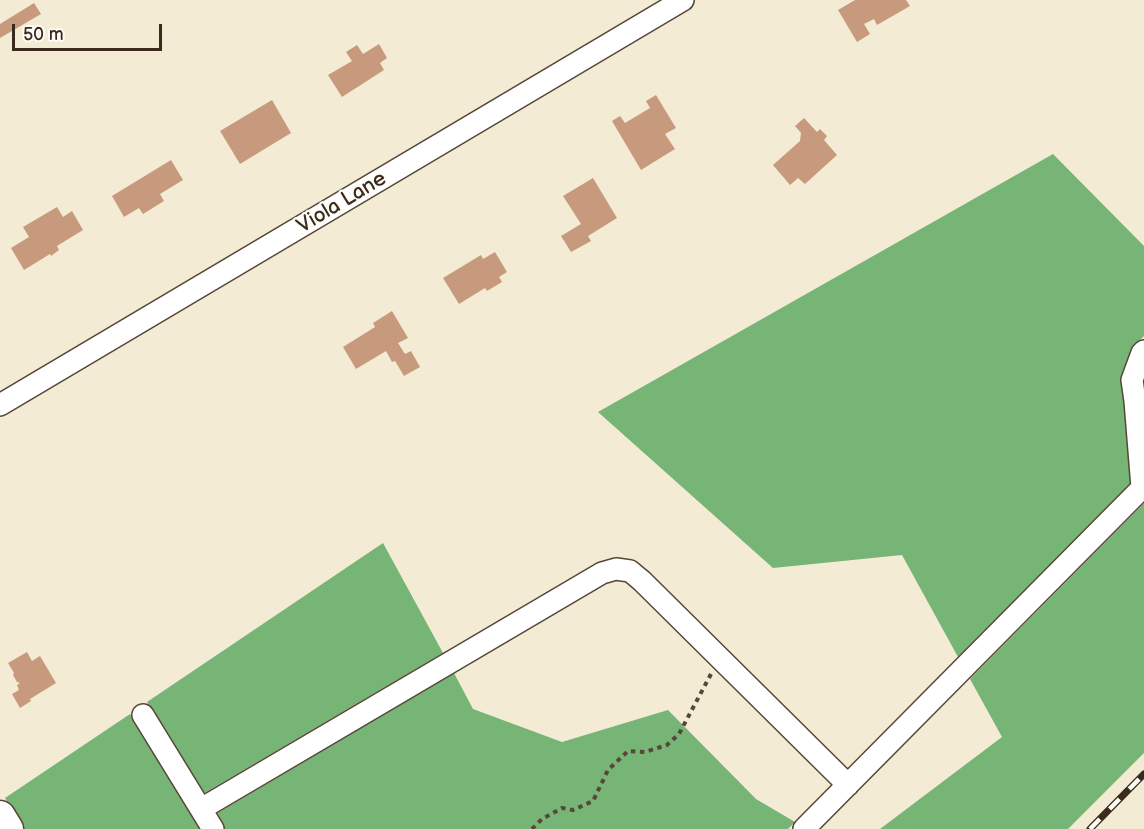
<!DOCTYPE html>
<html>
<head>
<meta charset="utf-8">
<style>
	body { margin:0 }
	#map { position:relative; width:1144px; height:829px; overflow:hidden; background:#f3ebd4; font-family:"Balsamiq Sans",sans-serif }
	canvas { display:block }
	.scale { position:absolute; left:12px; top:24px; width:150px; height:27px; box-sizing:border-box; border:3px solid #3b2a1e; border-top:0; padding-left:8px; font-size:18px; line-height:21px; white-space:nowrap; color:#3b2a1e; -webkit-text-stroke:4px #fdfcf7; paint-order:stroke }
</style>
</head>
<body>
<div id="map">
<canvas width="1144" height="829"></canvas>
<div class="scale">50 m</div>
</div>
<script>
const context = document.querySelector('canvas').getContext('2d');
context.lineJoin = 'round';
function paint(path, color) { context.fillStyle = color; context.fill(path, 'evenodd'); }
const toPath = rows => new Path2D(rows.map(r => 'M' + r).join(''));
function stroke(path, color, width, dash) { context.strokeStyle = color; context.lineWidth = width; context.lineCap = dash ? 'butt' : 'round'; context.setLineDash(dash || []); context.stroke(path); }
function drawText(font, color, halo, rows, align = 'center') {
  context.font = font + ' "Balsamiq Sans",sans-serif'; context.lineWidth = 4.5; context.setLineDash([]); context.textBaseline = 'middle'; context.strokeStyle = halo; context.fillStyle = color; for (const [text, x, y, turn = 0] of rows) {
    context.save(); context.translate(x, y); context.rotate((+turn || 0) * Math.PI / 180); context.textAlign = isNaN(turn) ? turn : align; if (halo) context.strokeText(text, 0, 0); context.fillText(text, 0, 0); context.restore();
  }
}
paint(toPath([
	[1053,154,1144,246,1144,336,1132,348,1122,374,1121,380,1124,401,1131,483,958,657,902,555,773,568,598,412],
	[1144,503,1144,753,1068,829,880,829,1002,737,970,679],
	[383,543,443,653,203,794,147,702],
	[454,673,473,709,562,742,668,710,756,799,795,822,788,829,225,829,216,814],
	[130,714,200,829,23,829,5,798]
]), '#76b576');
paint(toPath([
	[855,0,906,0,910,6,877,25,874,19,864,24,870,34,857,42,838,10],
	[34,3,41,14,0,38,0,24],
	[379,44,387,58,380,63,384,70,342,97,328,75,352,61,346,52,357,45,363,54],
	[656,95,676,128,665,134,675,149,641,170,612,121,620,116,625,123,650,108,646,101],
	[272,100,291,133,240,164,220,131],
	[804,118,817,132,820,129,827,136,824,140,837,155,805,184,798,178,790,185,773,165,800,141,801,133,795,126],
	[171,160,183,180,160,194,164,201,143,214,139,208,124,217,112,196],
	[593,178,617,218,588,236,591,241,571,252,561,236,581,224,563,196],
	[57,207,63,217,72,211,83,230,57,246,59,250,51,256,50,254,24,270,11,248,29,237,23,227],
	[495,252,507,272,499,277,502,282,487,291,485,288,459,304,443,278,481,255,483,259],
	[392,311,408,338,398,343,405,354,411,351,420,367,404,376,395,361,392,362,386,351,356,369,343,347,375,327,373,323],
	[27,652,32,661,40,656,56,683,30,699,31,701,20,708,12,694,19,690,17,685,20,683,17,682,13,675,14,673,8,663]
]), '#c89a7d');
const street = toPath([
	[0,405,683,0],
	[1142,488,1135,401,1132,380,1142,353,1144,351],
	[143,715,213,829],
	[201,809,602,573,616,569,630,571,642,581,848,785],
	[804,829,1144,486]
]);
const secondary = toPath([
	[0,816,8,829]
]);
stroke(street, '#574739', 24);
stroke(secondary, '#574739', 33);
stroke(toPath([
	[532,829,542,819,562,808,573,810,593,801,608,770,628,751,645,752,667,745,679,734,711,674]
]), '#574739', 4, [4.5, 4.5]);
stroke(street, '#fff', 21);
stroke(secondary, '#fff', 30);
const rail = toPath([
	[1090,829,1144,774]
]);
stroke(rail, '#3b2a1e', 7);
stroke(rail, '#fdfcf7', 4.5, [14]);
drawText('21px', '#3b2a1e', '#fdfcf7', [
	["Viola Lane",342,203,-31]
]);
</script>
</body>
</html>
